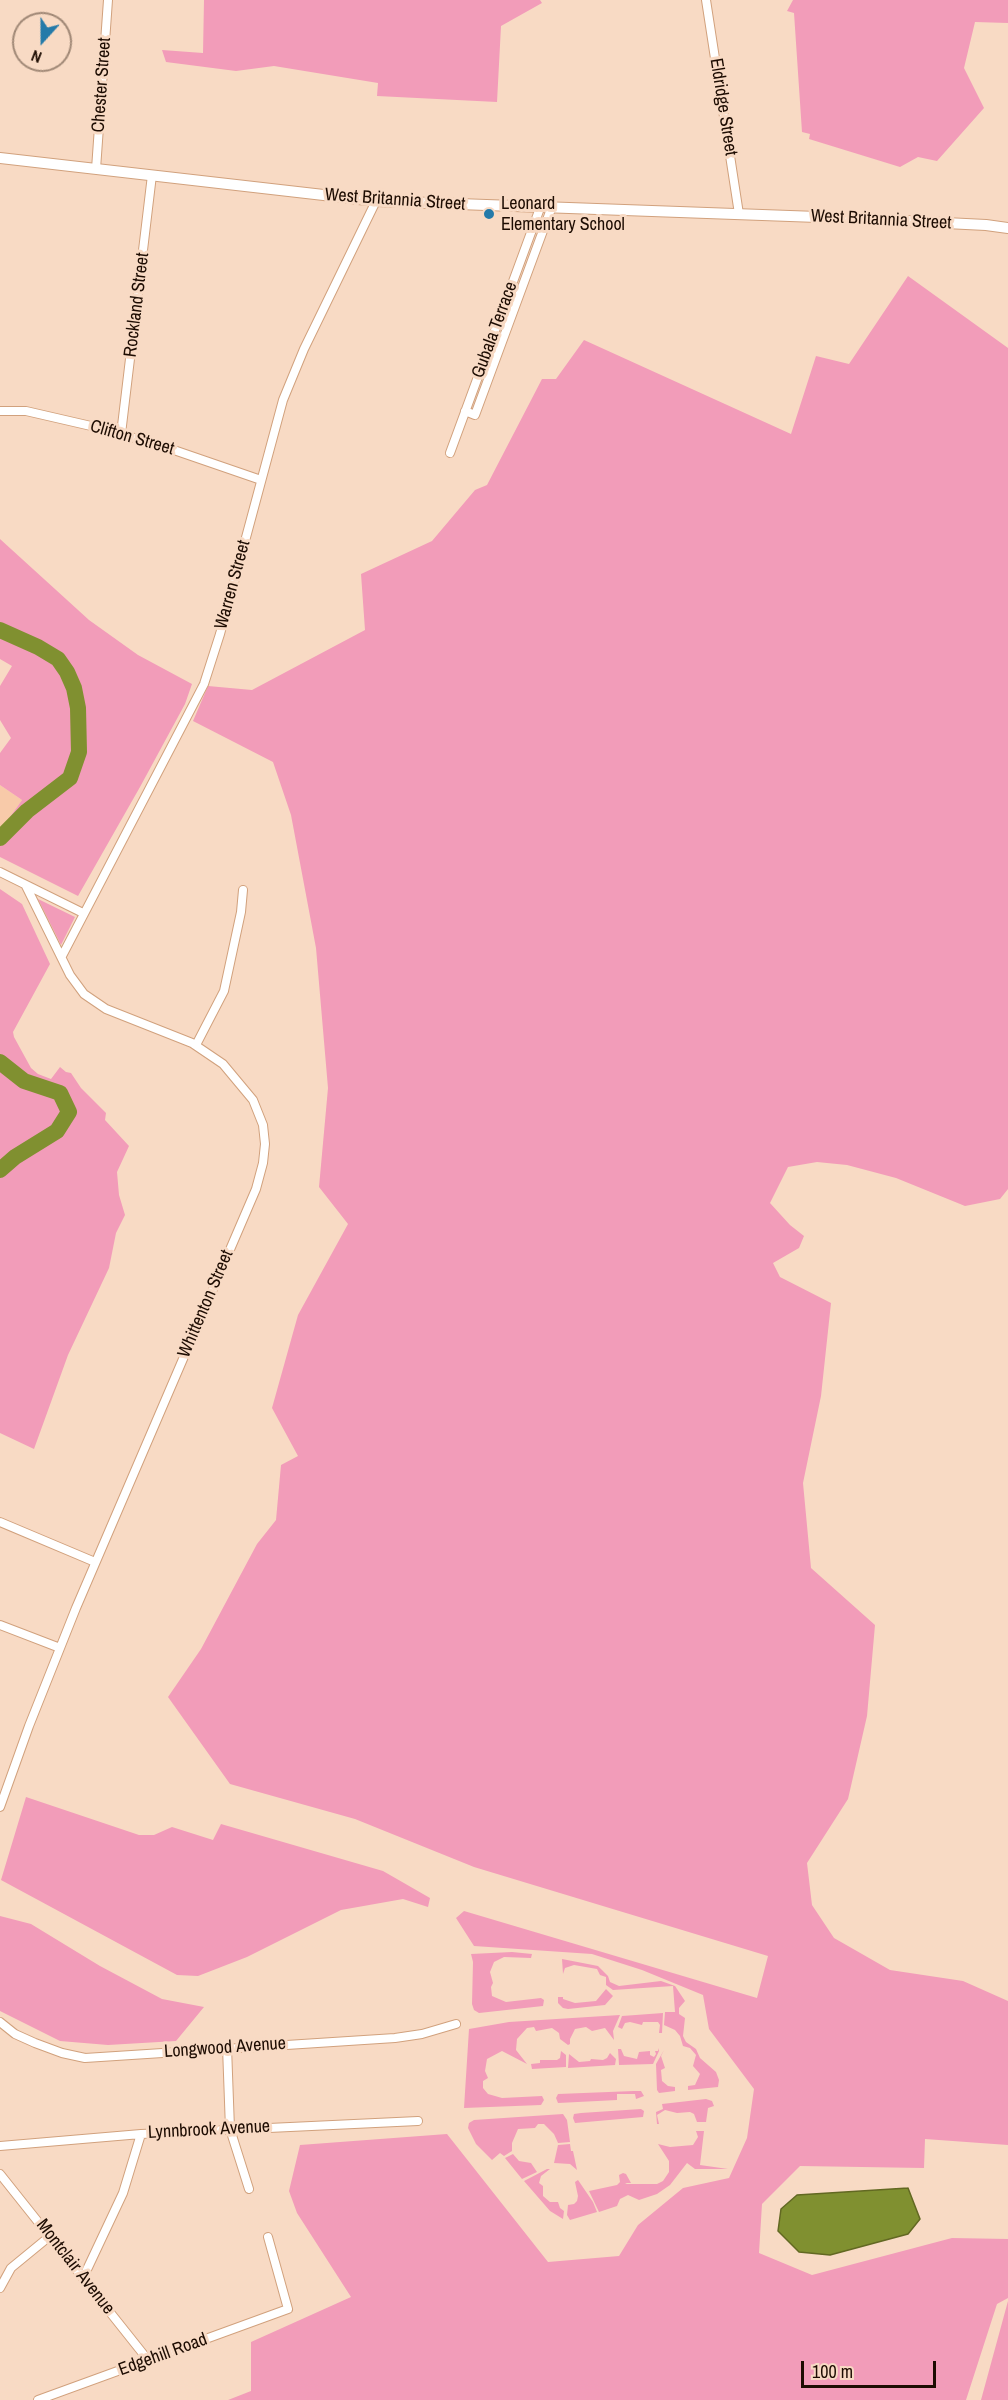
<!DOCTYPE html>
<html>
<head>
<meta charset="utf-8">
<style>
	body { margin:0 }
	#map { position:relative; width:1008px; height:2400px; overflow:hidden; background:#f8dac4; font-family:"Archivo Narrow",sans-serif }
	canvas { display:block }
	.north { position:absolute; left:12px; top:12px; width:60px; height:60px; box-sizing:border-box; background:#f8dac4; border:2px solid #a08876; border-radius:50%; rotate:201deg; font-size:16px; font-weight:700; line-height:24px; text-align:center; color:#1d0c02 }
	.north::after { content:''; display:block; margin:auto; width:21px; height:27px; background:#247aa9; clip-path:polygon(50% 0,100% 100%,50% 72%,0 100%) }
	.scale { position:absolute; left:801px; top:2361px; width:135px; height:27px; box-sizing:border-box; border:3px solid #1d0c02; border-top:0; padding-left:8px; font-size:18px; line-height:21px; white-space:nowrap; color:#1d0c02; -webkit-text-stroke:4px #f8dac4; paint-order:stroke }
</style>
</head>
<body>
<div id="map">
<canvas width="1008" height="2400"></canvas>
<div class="north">N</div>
<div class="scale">100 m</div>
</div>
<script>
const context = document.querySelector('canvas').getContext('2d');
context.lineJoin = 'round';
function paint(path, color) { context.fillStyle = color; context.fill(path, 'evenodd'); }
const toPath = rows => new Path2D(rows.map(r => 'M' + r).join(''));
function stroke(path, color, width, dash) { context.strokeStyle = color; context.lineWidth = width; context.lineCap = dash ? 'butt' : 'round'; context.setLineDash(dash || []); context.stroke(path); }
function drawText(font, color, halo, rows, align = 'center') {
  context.font = font + ' "Archivo Narrow",sans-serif'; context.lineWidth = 6; context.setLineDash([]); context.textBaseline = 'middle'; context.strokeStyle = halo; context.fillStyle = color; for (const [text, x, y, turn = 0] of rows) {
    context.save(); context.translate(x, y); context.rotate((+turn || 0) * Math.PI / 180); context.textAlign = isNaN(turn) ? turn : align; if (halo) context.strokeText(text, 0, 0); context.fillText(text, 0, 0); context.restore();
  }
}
paint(toPath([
	[0,785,22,800,0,831]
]), '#f8caa9');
paint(toPath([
	[204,0,540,0,542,3,501,26,497,102,377,96,378,83,274,66,236,71,166,62,162,50,203,53],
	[793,0,1008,0,1008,23,975,22,964,68,984,108,937,161,918,157,900,167,809,139,810,134,802,132,794,13,787,11],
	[908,276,1008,348,1008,1189,1000,1199,965,1206,896,1178,847,1165,817,1162,788,1167,770,1203,790,1225,804,1236,799,1248,773,1263,780,1277,831,1303,821,1396,803,1483,811,1568,875,1625,867,1716,848,1799,807,1863,812,1905,834,1938,890,1970,963,1981,1008,2001,1008,2145,925,2139,924,2168,800,2166,762,2204,759,2253,812,2275,952,2238,1008,2239,1008,2298,997,2304,966,2400,228,2400,251,2391,251,2342,351,2297,297,2213,289,2191,300,2145,447,2134,548,2262,619,2256,638,2225,683,2188,729,2178,747,2138,754,2089,709,2029,703,1995,642,1970,592,1954,474,1946,456,1918,464,1911,757,1998,768,1956,474,1867,355,1819,230,1784,168,1697,201,1649,257,1544,276,1520,281,1465,298,1456,272,1408,298,1315,348,1224,319,1187,328,1088,316,948,291,815,273,762,193,721,208,686,252,690,365,630,361,574,432,541,475,490,487,485,542,379,556,379,584,340,791,434,816,356,849,364],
	[0,539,89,620,138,655,192,684,185,704,140,787,78,896,0,857,0,831,22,800,0,785,0,753,11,738,0,720,0,686,12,666,0,659],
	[0,889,22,904,50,964,13,1032,14,1037,31,1068,38,1074,51,1079,60,1067,66,1072,71,1073,81,1088,106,1113,105,1120,129,1146,117,1172,119,1195,125,1215,116,1233,109,1268,68,1355,34,1449,0,1433],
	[38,899,75,917,61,945],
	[26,1797,139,1835,154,1835,172,1827,213,1840,221,1824,383,1871,430,1898,428,1907,403,1899,341,1910,247,1957,198,1976,177,1975,1,1880],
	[0,1916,31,1924,100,1966,162,1999,204,2007,176,2041,108,2045,60,2041,0,2011],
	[512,1952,532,1954,531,1958,504,1957,494,1962,490,1972,493,1983,491,1987,492,1996,506,2002,541,1998,544,2000,543,2006,479,2013,474,2010,472,2004,473,1962,471,1954],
	[562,1959,598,1966,608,1976,610,1982,619,1986,661,1981,675,1986,685,2001,679,2008,679,2014,685,2018,683,2036,686,2042,696,2049,700,2058,716,2072,719,2080,718,2087,688,2090,688,2086,695,2085,700,2074,693,2066,696,2055,690,2048,683,2046,680,2036,675,2030,664,2025,665,2012,675,2012,673,1986,613,1990,606,1985,606,1977,600,1975,597,1969,574,1965,565,1968,563,1974],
	[606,1989,613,1996,605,2005,568,2009,563,2008,558,2003,558,1997,563,1997,563,1999,575,2003,596,2001],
	[663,2013,662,2033,659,2033,660,2025,658,2022,643,2022,642,2025,630,2022,625,2023,622,2029,618,2027,622,2016],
	[620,2015,613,2031,614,2040,605,2028,592,2031,586,2027,575,2029,570,2039,570,2044,568,2045,560,2039,559,2033,552,2028,536,2031,534,2027,527,2028,517,2039,516,2050,527,2064,502,2051,487,2059,485,2071,488,2078,483,2081,483,2088,488,2094,502,2098,542,2096,544,2100,541,2105,464,2108,469,2029,509,2022],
	[659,2048,659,2051,653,2064,619,2065,618,2049,621,2049,624,2056,637,2059,639,2052,650,2051,650,2055,654,2057,656,2054,655,2051,658,2051],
	[664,2050,661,2056,665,2068,661,2070,662,2081,668,2086,675,2087,675,2091,659,2093,657,2090,656,2064],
	[561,2051,566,2055,566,2067,532,2069,531,2064,540,2063,540,2060,557,2060,560,2058],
	[610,2053,616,2059,615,2065,568,2068,569,2054,579,2062,590,2061,591,2059,603,2060,607,2058],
	[634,2091,641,2091,644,2096,636,2099,635,2094,617,2094,617,2100,558,2103,556,2098,558,2094],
	[706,2099,712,2101,714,2106,708,2108,706,2122,697,2122,694,2114,690,2112,677,2113,665,2110,657,2115,659,2124,657,2124,656,2112,663,2109,662,2104],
	[641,2109,644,2111,643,2117,575,2123,573,2118,574,2114,581,2113],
	[563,2114,567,2120,570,2142,558,2143,554,2134,544,2124,538,2124,535,2128,518,2129,512,2143,512,2151,504,2156,500,2153,492,2160,476,2144,468,2128,469,2123,474,2120],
	[696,2131,704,2131,700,2165,728,2169,695,2169,687,2163,670,2185,657,2194,639,2200,628,2195,620,2199,617,2206,599,2212,589,2191,617,2185,620,2182,619,2175,623,2173,626,2174,631,2183,625,2183,627,2184,657,2184,663,2181,669,2172,669,2161,658,2144,670,2147,693,2145,698,2137],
	[570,2144,571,2151,573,2151,577,2170,570,2164,554,2163,558,2145],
	[513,2154,519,2161,531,2163,537,2172,522,2179,505,2158],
	[547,2169,550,2169,541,2176,539,2183,543,2186,543,2196,550,2202,558,2202,560,2208,564,2211,563,2219,550,2211,524,2181],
	[578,2180,593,2202,597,2212,570,2220,567,2215,568,2205,574,2204,577,2201,578,2196,575,2182],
	[1008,2301,1008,2400,981,2400]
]), '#f29cb9');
const water = toPath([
	[908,2188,920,2219,908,2234,830,2255,799,2252,778,2231,781,2209,797,2195,908,2188]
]);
paint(water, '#809030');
stroke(water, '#626822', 1.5);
stroke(toPath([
	[0,630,38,647,58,659,67,672,74,688,78,708,79,752,70,778,27,811,0,838],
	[0,1062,24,1081,60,1093,69,1112,57,1131,15,1157,0,1170]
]), '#809030', 16);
const minor = toPath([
	[706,0,739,214],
	[96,169,108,0],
	[0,411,26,411,104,429,168,448,261,480],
	[465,411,475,415,551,209],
	[121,434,152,175],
	[450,453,540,208],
	[0,872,83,913],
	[62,956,204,684,220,634,283,400,304,349,376,201],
	[196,1045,224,991,241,912,243,890],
	[0,1522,95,1562],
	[0,1625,60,1648],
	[0,1807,29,1726,76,1608,256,1189,263,1163,265,1144,263,1125,253,1100,223,1064,192,1043,106,1009,84,994,70,975,26,886],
	[0,2022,15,2034,35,2043,62,2053,85,2058,395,2038,422,2034,456,2024],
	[227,2047,230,2129,249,2189],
	[0,2146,141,2134,418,2121],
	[0,2174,148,2360],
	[83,2278,123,2193,141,2134],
	[0,2288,11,2268,50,2236],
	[38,2400,288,2309,268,2237]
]);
const tertiary = toPath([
	[0,158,376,201,845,218,986,225,1008,228]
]);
stroke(minor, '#d1a17d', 10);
stroke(tertiary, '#d1a17d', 12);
stroke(minor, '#fff', 8);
stroke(tertiary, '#fff', 10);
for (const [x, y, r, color] of [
	[489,214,6,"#247aa9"]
]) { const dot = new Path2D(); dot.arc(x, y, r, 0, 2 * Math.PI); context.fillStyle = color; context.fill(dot); stroke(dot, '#f8dac4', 2); }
drawText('18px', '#1d0c02', '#f8dac4', [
	["Chester Street",102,85,-86],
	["Eldridge Street",723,107,81],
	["West Britannia Street",395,200,4],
	["West Britannia Street",881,220,3],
	["Rockland Street",137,305,-83],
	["Gubala Terrace",495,330,-70],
	["Clifton Street",132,438,16],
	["Warren Street",233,585,-75],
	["Whittenton Street",206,1304,-67],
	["Longwood Avenue",225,2048,-4],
	["Lynnbrook Avenue",209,2130,-3],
	["Montclair Avenue",75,2267,52],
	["Edgehill Road",163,2355,-20]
]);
drawText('18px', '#1d0c02', '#f8dac4', [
	["Leonard",501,204],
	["Elementary School",501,225]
], 'left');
</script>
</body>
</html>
